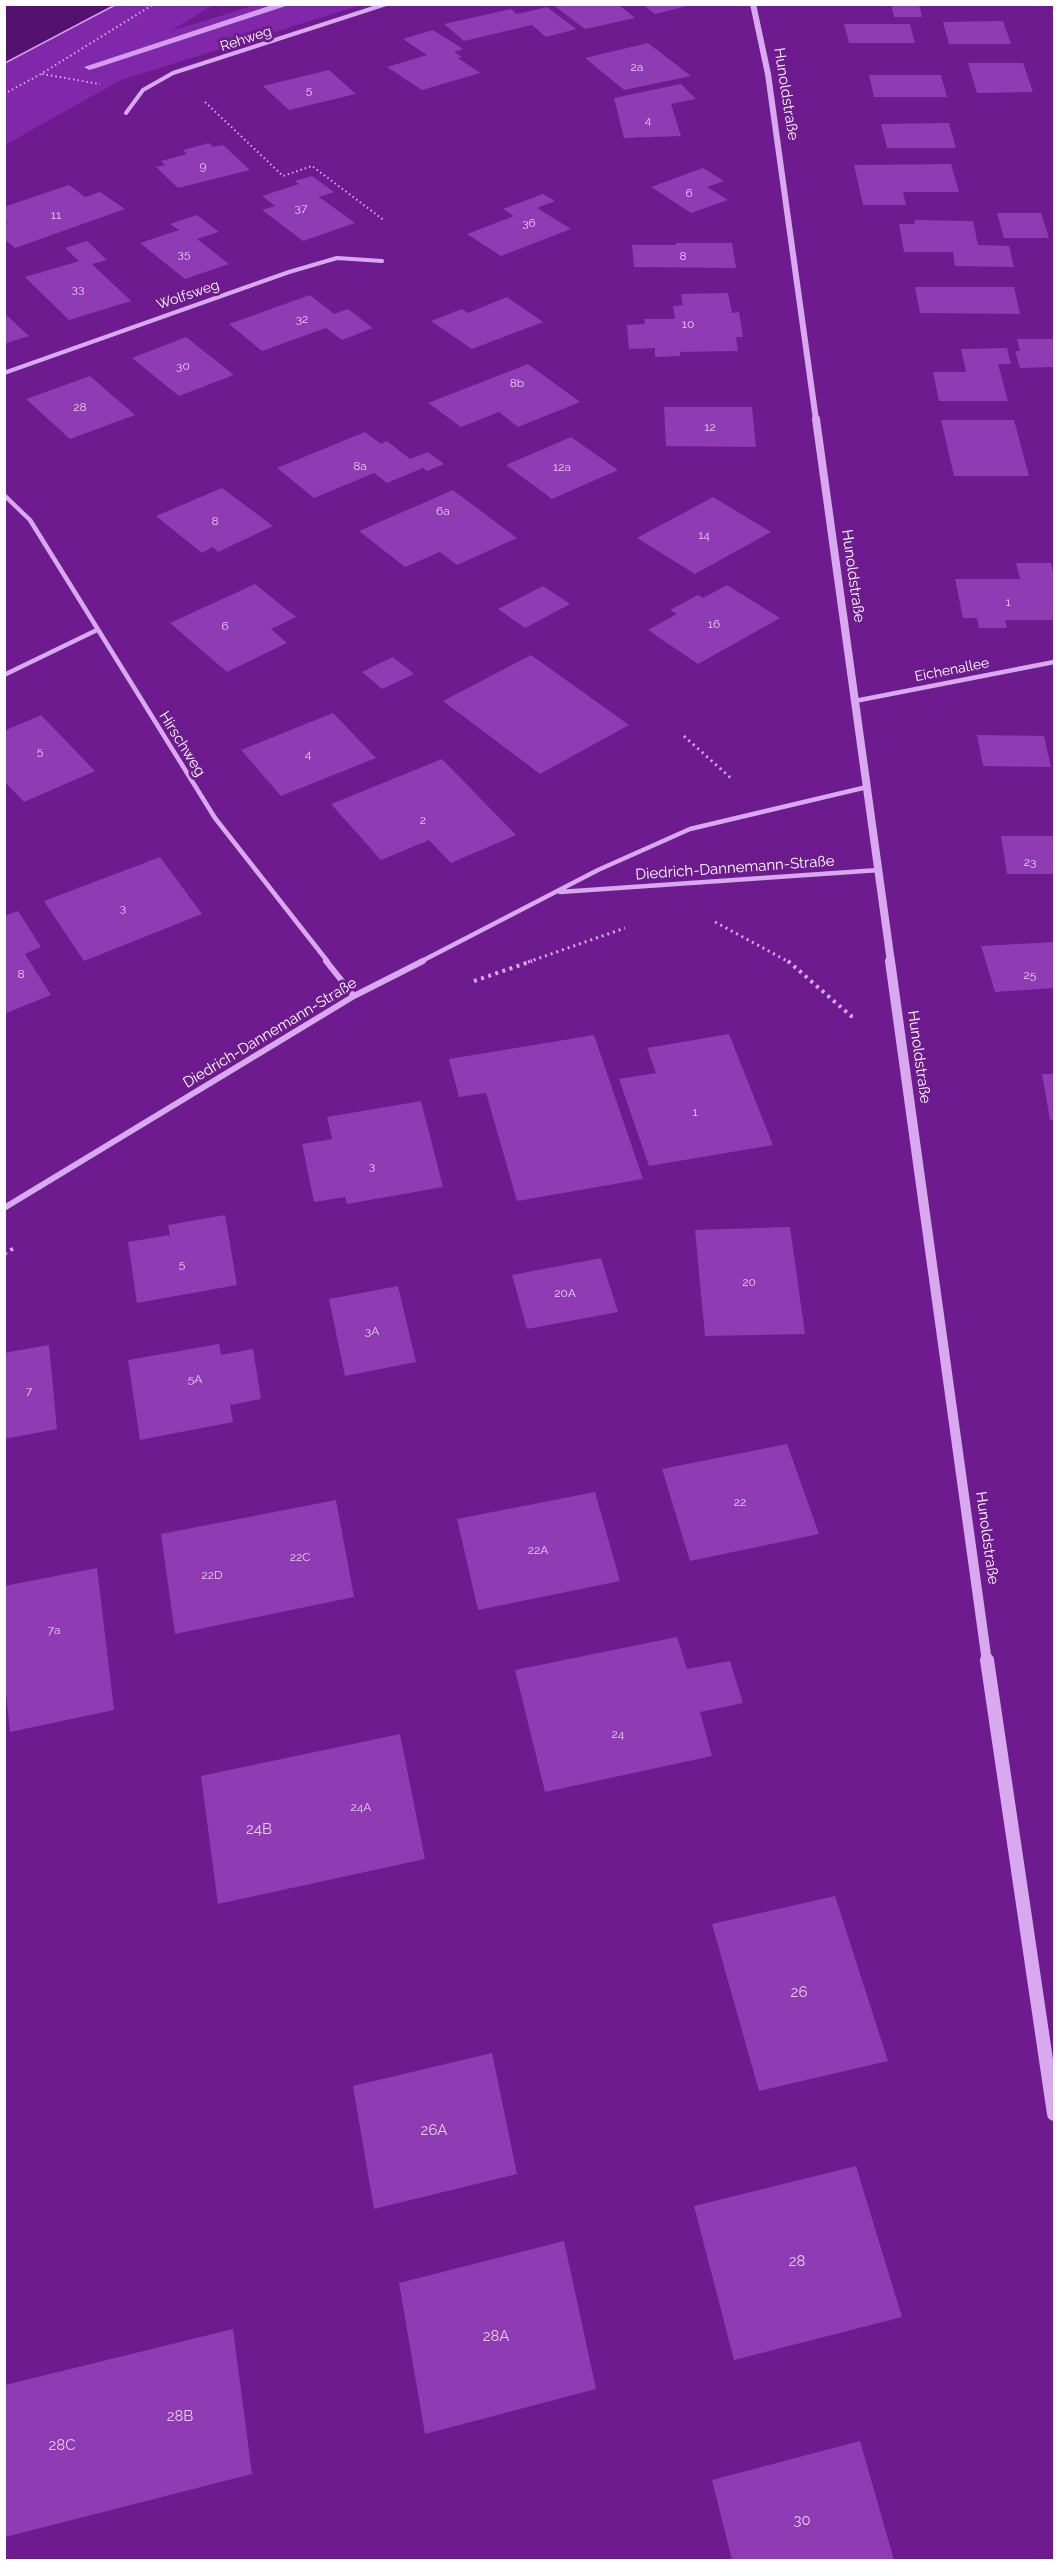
<!DOCTYPE html>
<html>
<head>
<meta charset="utf-8">
<style>
	body { margin:0 }
	#map { position:relative; width:1059px; height:2565px; overflow:hidden; background:#6d1b8f; font-family:Raleway,sans-serif }
	canvas { display:block }
	.frame { position:absolute; inset:0; border:6px solid #fff; pointer-events:none }
</style>
</head>
<body>
<div id="map">
<canvas width="1059" height="2565"></canvas>
<div class="frame"></div>
</div>
<script>
const context = document.querySelector('canvas').getContext('2d');
context.lineJoin = 'round';
function paint(path, color) { context.fillStyle = color; context.fill(path, 'evenodd'); }
const toPath = rows => new Path2D(rows.map(r => 'M' + r).join(''));
function stroke(path, color, width, dash) { context.strokeStyle = color; context.lineWidth = width; context.lineCap = dash ? 'butt' : 'round'; context.setLineDash(dash || []); context.stroke(path); }
function drawText(font, color, halo, rows, align = 'center') {
  context.font = font + ' Raleway,sans-serif'; context.lineWidth = 6; context.setLineDash([]); context.textBaseline = 'middle'; context.strokeStyle = halo; context.fillStyle = color; for (const [text, x, y, turn = 0] of rows) {
    context.save(); context.translate(x, y); context.rotate((+turn || 0) * Math.PI / 180); context.textAlign = isNaN(turn) ? turn : align; if (halo) context.strokeText(text, 0, 0); context.fillText(text, 0, 0); context.restore();
  }
}
paint(toPath([
	[115,5,213,5,171,31,255,5,361,5,121,80,5,145,4,63]
]), '#8127aa');
const water = toPath([
	[5,4,115,4,115,5,5,63,5,4]
]);
paint(water, '#53126d');
stroke(water, '#d59cf0', 1.5);
paint(toPath([
	[275,4,292,4,93,69,89,70,84,67,275,4]
]), '#d59cf0');
paint(toPath([
	[552,4,618,4,635,18,585,29],
	[642,4,691,4,691,5,655,14],
	[891,4,919,4,922,17,894,17],
	[547,7,576,29,546,37,532,25,464,41,444,24,511,9,517,14],
	[1003,21,1011,44,949,44,943,22],
	[844,24,910,24,915,43,849,43],
	[433,30,463,49,454,52,462,57,458,58,480,73,422,90,387,67,427,55,403,39],
	[648,43,691,76,624,90,585,58],
	[968,63,1023,63,1033,92,977,93],
	[329,70,356,94,289,110,263,86],
	[869,75,941,75,947,97,874,97],
	[681,84,696,99,671,104,681,136,624,138,614,98],
	[949,123,956,148,887,148,881,124],
	[209,143,213,147,223,145,250,170,178,188,156,167,165,165,161,161,187,154,183,150],
	[951,164,959,192,903,192,906,205,863,205,854,165],
	[703,168,724,181,707,187,728,200,691,213,651,187],
	[312,176,334,192,319,197,355,223,303,241,262,210,275,206,262,196,299,184,295,181],
	[69,185,85,197,100,192,125,209,15,248,4,239,4,224,8,223,4,221,4,207],
	[543,194,555,201,537,208,571,229,501,256,467,234,514,216,503,209],
	[997,213,1041,213,1049,238,1004,238],
	[197,215,219,232,197,239,229,264,185,279,140,243,179,230,170,224],
	[915,220,973,221,978,245,1009,246,1014,267,955,266,953,252,904,252,899,224,914,224],
	[87,241,107,260,92,264,131,301,69,320,25,277,79,261,65,248],
	[676,243,732,243,736,268,634,267,632,245,676,245],
	[915,287,1014,287,1020,314,920,313],
	[728,293,732,313,739,312,743,337,736,337,738,351,680,352,680,356,655,357,655,348,629,349,627,325,645,324,644,319,675,319,673,306,683,305,681,294],
	[310,295,334,314,348,309,373,328,342,340,326,328,262,351,229,324],
	[507,297,543,322,472,349,431,321,462,309,468,313],
	[4,313,29,336,4,344],
	[186,337,234,375,179,396,132,358],
	[1017,339,1054,339,1054,367,1020,368,1015,351,1020,351],
	[1007,348,1011,364,998,364,1008,401,939,401,933,372,966,372,961,349],
	[528,364,580,402,518,427,499,412,461,427,428,403],
	[90,376,135,415,70,439,26,399],
	[664,407,752,407,756,447,666,446],
	[941,420,1014,420,1029,476,954,476],
	[365,432,381,444,387,441,410,459,428,452,444,464,427,471,423,468,387,483,374,473,314,498,277,468],
	[571,437,618,470,552,499,506,465],
	[222,488,273,526,218,552,213,547,202,553,156,516],
	[453,490,517,538,457,565,440,552,405,567,359,531],
	[713,497,771,532,695,574,637,538],
	[1016,563,1051,563,1054,577,1054,620,1005,620,1007,628,979,628,977,618,963,618,955,579,1020,579],
	[255,584,296,617,271,629,287,643,227,672,170,623],
	[727,585,780,618,698,664,648,630,677,614,670,610,698,595,703,598],
	[543,586,570,604,525,628,498,609],
	[531,655,629,725,540,774,443,701],
	[393,657,414,674,382,689,362,672],
	[333,713,376,758,281,796,241,750],
	[41,715,95,771,24,802,4,781,4,731],
	[977,735,1044,736,1051,767,983,766],
	[442,759,516,835,451,863,429,840,381,860,331,804],
	[1001,836,1054,836,1054,874,1007,874],
	[160,857,202,914,84,961,44,901],
	[18,911,41,947,25,954,51,995,4,1014,4,916],
	[1054,942,1054,988,995,992,981,946],
	[729,1034,773,1145,649,1166,619,1079,656,1073,647,1048],
	[594,1035,643,1179,517,1201,486,1093,459,1097,449,1059],
	[1042,1074,1054,1074,1054,1120,1050,1120],
	[421,1101,443,1187,347,1204,345,1197,314,1202,302,1144,332,1139,327,1117],
	[225,1215,237,1285,137,1303,128,1242,170,1235,168,1225],
	[790,1227,805,1334,705,1336,695,1230],
	[601,1258,618,1312,527,1329,512,1275],
	[398,1286,416,1362,345,1376,329,1299],
	[219,1344,221,1355,253,1349,261,1399,230,1405,233,1422,140,1440,128,1360],
	[49,1345,57,1429,4,1439,4,1353],
	[787,1444,819,1534,690,1561,662,1469],
	[595,1492,620,1581,478,1610,457,1519],
	[336,1500,354,1597,175,1634,161,1534],
	[97,1568,114,1710,10,1732,4,1674,4,1586],
	[677,1637,687,1669,730,1661,743,1703,700,1712,712,1756,545,1792,515,1670],
	[400,1734,425,1859,218,1904,201,1776],
	[835,1896,888,2061,759,2091,712,1924],
	[492,2053,517,2174,374,2209,353,2086],
	[856,2166,902,2317,734,2360,694,2206],
	[564,2241,596,2389,425,2434,399,2283],
	[233,2329,252,2474,5,2537,5,2385],
	[860,2441,894,2560,732,2560,712,2480]
]), '#8f3bb4');
stroke(toPath([
	[42,74,100,84],
	[4,94,41,74,154,4],
	[205,102,283,176,312,166,385,221]
]), '#d8a9ee', 2, [1.5, 3]);
stroke(toPath([
	[684,736,733,780],
	[715,922,789,962],
	[528,962,625,928]
]), '#d8a9ee', 3, [2, 4]);
stroke(toPath([
	[788,961,851,1016,856,1016],
	[474,981,532,961],
	[4,1254,14,1248]
]), '#d8a9ee', 4, [3, 4.5]);
stroke(toPath([
	[126,113,143,90,173,73,386,4],
	[4,373,289,272,337,258,382,261]
]), '#d8a9ee', 4);
stroke(toPath([
	[4,495,30,520,215,818,328,962],
	[4,675,97,630],
	[855,701,1054,662],
	[560,892,879,870],
	[420,962,598,870,690,829,867,787]
]), '#d8a9ee', 4.5);
stroke(toPath([
	[326,961,354,996],
	[4,1208,354,996,423,961]
]), '#d8a9ee', 6);
stroke(toPath([
	[753,4,768,74,816,420]
]), '#d8a9ee', 6);
stroke(toPath([
	[816,419,891,962]
]), '#d8a9ee', 8);
stroke(toPath([
	[890,961,987,1662]
]), '#d8a9ee', 10);
stroke(toPath([
	[987,1660,1054,2114]
]), '#d8a9ee', 14);
drawText('12px', '#e3ceec', null, [
	["2a",637,67],
	["5",309,90],
	["4",648,120],
	["9",203,166],
	["6",689,193],
	["37",301,208],
	["11",56,215],
	["36",529,223],
	["35",184,254],
	["8",683,256],
	["33",78,289],
	["32",302,319],
	["10",688,324],
	["30",183,366],
	["8b",517,383],
	["28",80,407],
	["12",710,427],
	["8a",360,466],
	["12a",562,467],
	["6a",443,511],
	["8",215,521],
	["14",704,535],
	["1",1008,602],
	["16",714,624],
	["6",225,626],
	["5",40,751],
	["4",308,754],
	["2",423,820],
	["23",1030,862],
	["3",123,908],
	["8",21,974],
	["25",1030,975],
	["1",695,1112],
	["3",372,1166],
	["5",182,1264],
	["20",749,1282],
	["20A",565,1293],
	["3A",372,1331],
	["5A",195,1379],
	["7",29,1391],
	["22",740,1502],
	["22A",538,1550],
	["22C",300,1557],
	["22D",212,1575],
	["7a",54,1630],
	["24",618,1734],
	["24A",361,1807]
]);
drawText('14px', '#fff', '#6d1b8f', [
	["Rehweg",246,39,-18],
	["Wolfsweg",188,295,-19],
	["Eichenallee",952,670,-11]
]);
drawText('15px', '#fff', '#6d1b8f', [
	["Hunoldstraße",786,94,81],
	["Hunoldstraße",853,576,82],
	["Hirschweg",182,744,58],
	["Diedrich-Dannemann-Straße",735,868,-4],
	["Diedrich-Dannemann-Straße",270,1033,-31],
	["Hunoldstraße",919,1057,82],
	["Hunoldstraße",987,1538,82]
]);
drawText('15px', '#e3ceec', null, [
	["24B",259,1829],
	["26",799,1992],
	["26A",434,2130],
	["28",797,2261],
	["28A",496,2336],
	["28B",180,2416],
	["28C",62,2445],
	["30",802,2520]
]);
</script>
</body>
</html>
